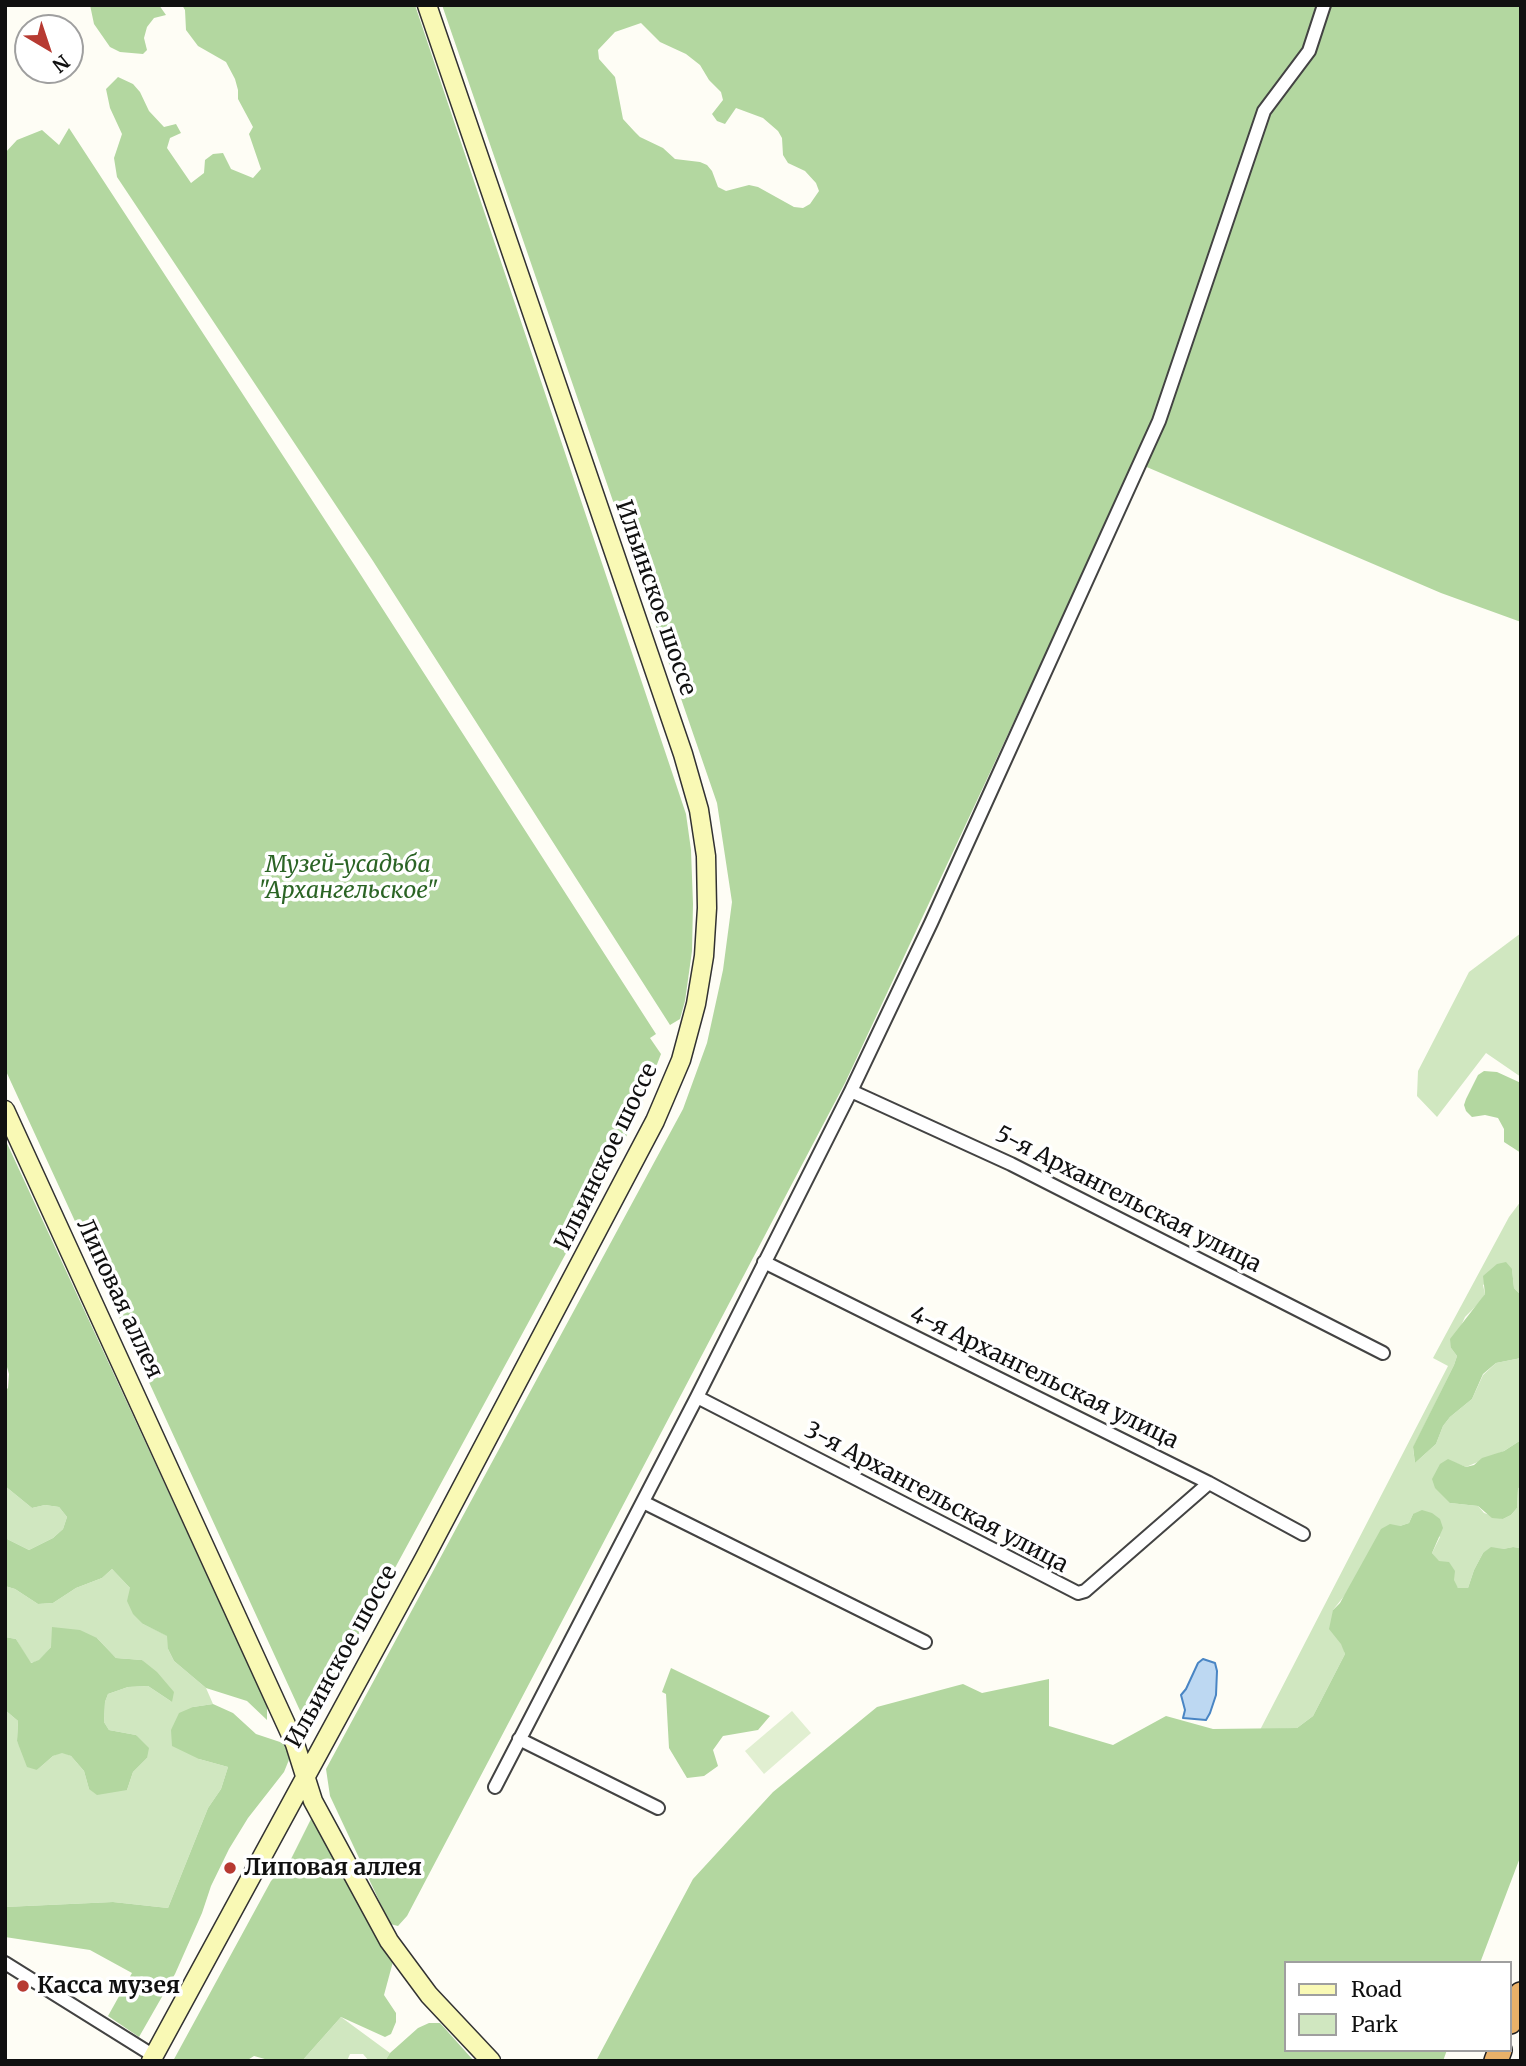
<!DOCTYPE html>
<html>
<head>
<meta charset="utf-8">
<style>
	body { margin:0 }
	#map { position:relative; width:1526px; height:2066px; overflow:hidden; background:#fefdf5; font-family:Merriweather,serif }
	canvas { display:block }
	.frame { position:absolute; inset:0; border:7px solid #101010; pointer-events:none }
	.legend { position:absolute; left:1284px; top:1961px; width:228px; height:91px; box-sizing:border-box; background:#fff; border:2px solid #9f9f9f; margin:0; padding:9px 12px; list-style:none; font-size:21px; color:#101010 }
	.legend li { display:flex; align-items:center; gap:14px; height:35px }
	.legend b { width:35px; border:2px solid #9f9f9f }
	.north { position:absolute; left:14px; top:14px; width:70px; height:70px; box-sizing:border-box; background:#fff; border:2px solid #9f9f9f; border-radius:50%; rotate:141deg; font-size:19px; font-weight:700; line-height:28px; text-align:center; color:#101010 }
	.north::after { content:''; display:block; margin:auto; width:24px; height:32px; background:#b73a32; clip-path:polygon(50% 0,100% 100%,50% 72%,0 100%) }
</style>
</head>
<body>
<div id="map">
<canvas width="1526" height="2066"></canvas>
<div class="frame"></div>
<ul class="legend">
<li><b style="height:9px;background:#f9f9b5"></b>Road</li>
<li><b style="height:19px;background:#d0e7c0"></b>Park</li>
</ul>
<div class="north">N</div>
</div>
<script>
const context = document.querySelector('canvas').getContext('2d');
context.lineJoin = 'round';
function paint(path, color) { context.fillStyle = color; context.fill(path, 'evenodd'); }
const toPath = rows => new Path2D(rows.map(r => 'M' + r).join(''));
function stroke(path, color, width, dash) { context.strokeStyle = color; context.lineWidth = width; context.lineCap = dash ? 'butt' : 'round'; context.setLineDash(dash || []); context.stroke(path); }
function drawText(font, color, halo, rows, align = 'center') {
  context.font = font + ' Merriweather,serif'; context.lineWidth = 7; context.setLineDash([]); context.textBaseline = 'middle'; context.strokeStyle = halo; context.fillStyle = color; for (const [text, x, y, turn = 0] of rows) {
    context.save(); context.translate(x, y); context.rotate((+turn || 0) * Math.PI / 180); context.textAlign = isNaN(turn) ? turn : align; if (halo) context.strokeText(text, 0, 0); context.fillText(text, 0, 0); context.restore();
  }
}
paint(toPath([
	[1521,933,1521,1077,1486,1053,1437,1117,1417,1096,1418,1071,1469,972],
	[1521,1201,1521,1295,1514,1288,1512,1269,1483,1285,1485,1294,1481,1301,1465,1317,1451,1348,1457,1356,1454,1365,1413,1448,1415,1463,1436,1444,1443,1426,1450,1417,1472,1399,1483,1375,1496,1363,1521,1358,1521,1440,1504,1451,1466,1467,1448,1460,1450,1503,1478,1506,1484,1513,1503,1519,1511,1515,1517,1508,1518,1489,1521,1485,1521,1548,1513,1547,1483,1553,1474,1570,1468,1588,1458,1588,1432,1553,1440,1537,1413,1514,1409,1523,1400,1526,1333,1610,1345,1654,1313,1716,1297,1728,1260,1730,1448,1366,1433,1358,1509,1217],
	[5,1486,32,1508,45,1505,59,1507,67,1517,63,1529,53,1538,29,1550,5,1538],
	[112,1569,130,1588,143,1624,168,1636,168,1649,174,1661,206,1688,213,1704,193,1707,199,1759,228,1767,221,1789,208,1808,168,1908,113,1902,5,1907,5,1710,18,1721,17,1741,26,1758,37,1770,53,1756,62,1752,71,1756,84,1771,89,1789,127,1790,133,1772,147,1758,136,1735,109,1730,104,1722,105,1702,108,1694,128,1687,148,1686,172,1702,142,1660,116,1658,97,1638,51,1647,39,1661,30,1663,16,1639,5,1637,5,1586,15,1589,38,1604,53,1603,76,1588,102,1578],
	[341,2017,390,2053,385,2061,369,2061,363,2054,350,2054,347,2061,302,2061]
]), '#d0e7c0');
paint(toPath([
	[90,5,159,5,166,15,154,18,147,27,144,38,147,50,143,54,120,52,110,47,94,24],
	[182,5,415,5,686,814,691,850,693,904,692,951,685,1001,680,1019,670,1025,373,561,117,177,114,158,122,134,110,108,106,89,118,77,133,84,140,92,149,111,164,127,176,124,181,133,170,138,167,148,191,183,204,173,205,160,213,154,223,153,231,169,253,178,261,169,249,134,253,127,238,99,238,90,235,79,226,62,198,46,186,30,185,10],
	[442,5,1521,5,1521,622,1441,593,1135,462,845,1083,407,1916,398,1926,390,1924,330,1796,326,1769,683,1109,707,1043,723,970,732,902,717,803],
	[641,23,660,42,686,54,700,65,709,80,721,92,723,100,712,114,717,121,725,124,736,108,763,118,778,131,782,138,783,155,788,163,805,171,816,183,819,191,810,204,803,208,794,207,758,187,749,185,726,191,718,187,712,171,707,165,700,162,675,159,663,148,640,137,634,131,623,119,615,77,599,59,598,50,615,32],
	[69,128,357,569,656,1034,650,1038,661,1054,639,1111,583,1222,308,1728,5,1069,5,153,17,140,42,130,59,145],
	[1484,1071,1497,1072,1521,1083,1521,1153,1504,1142,1504,1129,1498,1118,1485,1115,1472,1117,1466,1111,1464,1105,1466,1099,1478,1075],
	[5,1139,267,1705,267,1720,247,1701,206,1688,174,1661,168,1649,167,1636,143,1624,133,1614,127,1601,130,1588,112,1569,102,1578,76,1588,53,1603,38,1604,15,1589,5,1586,5,1538,29,1550,53,1538,63,1529,67,1517,59,1507,45,1505,32,1508,5,1486,5,1391,8,1388,9,1374,5,1360],
	[1506,1262,1512,1269,1514,1288,1521,1295,1521,1358,1496,1363,1483,1374,1472,1399,1450,1417,1443,1426,1436,1444,1415,1463,1413,1447,1454,1365,1457,1356,1451,1348,1450,1339,1485,1294,1483,1276,1497,1264],
	[1521,1440,1521,1485,1518,1489,1517,1508,1511,1515,1503,1519,1492,1518,1478,1506,1450,1503,1435,1488,1432,1479,1440,1464,1448,1459,1466,1467,1474,1465,1482,1458,1504,1451],
	[1422,1510,1432,1513,1440,1519,1443,1528,1432,1553,1439,1561,1449,1562,1455,1571,1454,1580,1458,1588,1468,1588,1474,1570,1483,1553,1491,1547,1503,1549,1513,1547,1521,1548,1521,1855,1480,1963,1286,1963,1286,2050,1447,2050,1443,2061,596,2061,693,1879,773,1792,877,1707,963,1684,982,1693,1049,1679,1049,1726,1113,1745,1166,1716,1213,1729,1297,1728,1313,1716,1345,1654,1341,1644,1329,1629,1333,1610,1340,1603,1381,1529,1390,1524,1400,1526,1409,1523,1413,1514],
	[52,1627,80,1630,97,1638,116,1658,142,1660,157,1672,174,1692,172,1702,148,1686,128,1687,108,1694,105,1702,104,1722,109,1730,136,1735,149,1748,147,1758,133,1772,127,1790,97,1795,89,1789,84,1771,71,1756,62,1753,53,1756,37,1770,27,1767,17,1741,18,1721,5,1710,5,1637,16,1639,31,1663,39,1660,51,1647],
	[671,1668,770,1716,758,1730,723,1736,713,1750,718,1766,704,1776,687,1778,669,1748,666,1694,662,1692],
	[213,1704,233,1713,256,1734,280,1742,293,1750,284,1772,248,1818,229,1849,211,1886,202,1913,175,1974,139,2037,108,2016,132,1973,90,1950,5,1937,5,1907,113,1902,168,1908,208,1808,221,1789,228,1767,199,1759,172,1746,171,1730,179,1713,193,1707],
	[311,1819,320,1827,394,1958,384,1995,396,2013,396,2022,391,2034,385,2037,341,2017,302,2061,272,2061,254,2056,246,2061,173,2061,271,1881,291,1859],
	[429,2023,440,2023,474,2061,385,2061,390,2053,418,2028]
]), '#b3d7a0');
paint(toPath([
	[792,1711,811,1733,764,1774,745,1751]
]), '#e1efd1');
const water = toPath([
	[1203,1659,1215,1663,1217,1671,1216,1695,1210,1713,1206,1720,1183,1718,1185,1710,1181,1695,1186,1689,1198,1663,1203,1659]
]);
paint(water, '#bdd8f2');
stroke(water, '#4985c4', 2);
const street = toPath([
	[851,1091,1011,1164,1383,1353],
	[764,1262,1209,1483,1303,1534],
	[697,1397,1078,1593,1085,1591,1209,1483],
	[643,1502,925,1642],
	[519,1739,658,1808],
	[495,1787,697,1397,851,1091,931,923,1159,421,1264,111,1309,51,1324,5],
	[5,1963,154,2056]
]);
const secondary = toPath([
	[5,1110,295,1744,313,1801,389,1941,429,1995,491,2061],
	[151,2061,424,1559,655,1121,681,1060,696,1004,704,956,707,908,706,856,699,810,683,754,427,5]
]);
const highway = toPath([
	[1510,2022,1521,1994],
	[1496,2061,1500,2050]
]);
stroke(street, '#434343', 16);
stroke(secondary, '#323232', 21);
stroke(highway, '#212121', 26);
stroke(street, '#fff', 12);
stroke(secondary, '#f9f9b5', 18);
stroke(highway, '#e9b168', 23);
for (const [x, y, r, color] of [
	[230,1868,7,"#b73a32"],
	[23,1986,7,"#b73a32"]
]) { const dot = new Path2D(); dot.arc(x, y, r, 0, 2 * Math.PI); context.fillStyle = color; context.fill(dot); stroke(dot, '#fff', 2.5); }
drawText('23px', '#101010', '#fff', [
	["Ильинское шоссе",655,598,71],
	["Ильинское шоссе",607,1157,-64],
	["5-я Архангельская улица",1128,1200,27],
	["Липовая аллея",119,1299,65],
	["4-я Архангельская улица",1044,1378,26],
	["3-я Архангельская улица",936,1498,28],
	["Ильинское шоссе",342,1657,-61]
]);
drawText('italic 23px', '#2b6425', '#fff', [
	["Музей-усадьба",348,865],
	["\"Архангельское\"",348,891]
]);
drawText('bold 23px', '#101010', '#fff', [
	["Липовая аллея",244,1868],
	["Касса музея",37,1986]
], 'left');
</script>
</body>
</html>
